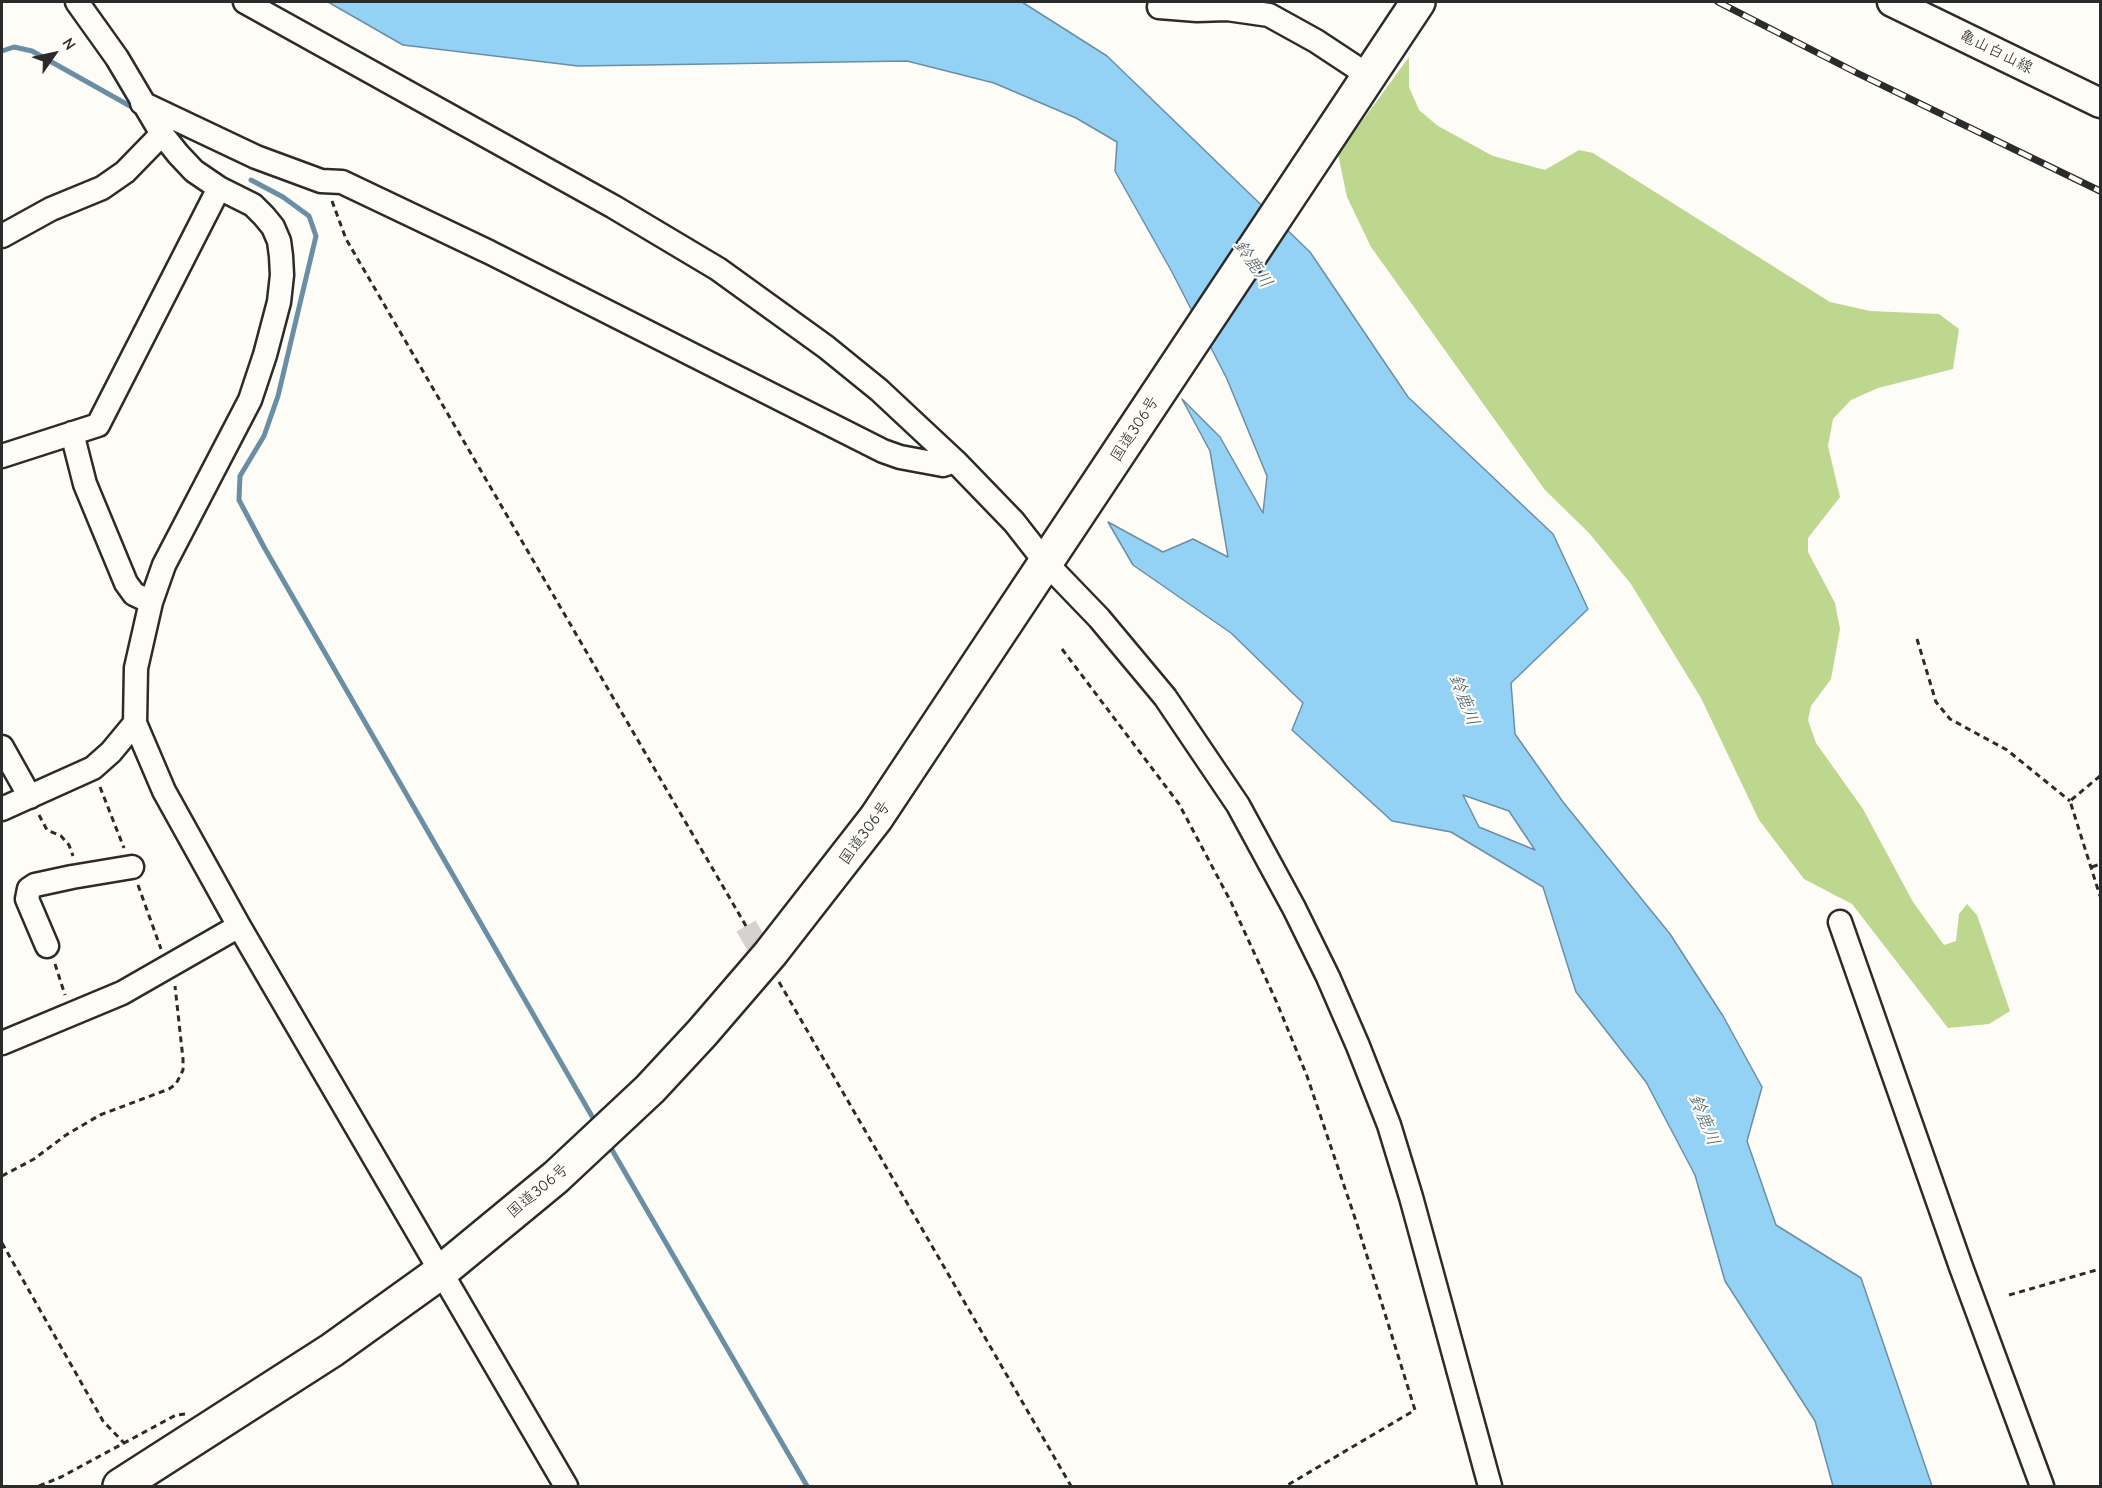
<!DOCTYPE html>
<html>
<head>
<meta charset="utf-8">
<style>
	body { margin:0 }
	#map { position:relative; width:2102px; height:1488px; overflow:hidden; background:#fdfcf7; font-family:"Comic Neue",sans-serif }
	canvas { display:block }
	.frame { position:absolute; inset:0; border:3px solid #2b2b2b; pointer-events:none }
	.north { position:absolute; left:24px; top:24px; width:60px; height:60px; -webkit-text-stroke:4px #fdfcf7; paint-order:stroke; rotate:56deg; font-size:16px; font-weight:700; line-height:24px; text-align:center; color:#2b2b2b }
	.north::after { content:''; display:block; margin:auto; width:21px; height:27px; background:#2b2b2b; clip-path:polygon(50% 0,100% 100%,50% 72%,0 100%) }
</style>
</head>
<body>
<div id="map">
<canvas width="2102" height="1488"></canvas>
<div class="frame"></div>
<div class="north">N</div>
</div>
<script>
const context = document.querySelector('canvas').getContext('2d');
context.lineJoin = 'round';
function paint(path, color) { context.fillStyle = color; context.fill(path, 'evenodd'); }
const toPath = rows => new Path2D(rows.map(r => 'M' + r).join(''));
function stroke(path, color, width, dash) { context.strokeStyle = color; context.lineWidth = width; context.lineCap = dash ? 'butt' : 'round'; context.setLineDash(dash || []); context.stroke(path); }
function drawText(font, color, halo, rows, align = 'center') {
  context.font = font + ' "Comic Neue","Klee One",sans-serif'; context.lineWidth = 4.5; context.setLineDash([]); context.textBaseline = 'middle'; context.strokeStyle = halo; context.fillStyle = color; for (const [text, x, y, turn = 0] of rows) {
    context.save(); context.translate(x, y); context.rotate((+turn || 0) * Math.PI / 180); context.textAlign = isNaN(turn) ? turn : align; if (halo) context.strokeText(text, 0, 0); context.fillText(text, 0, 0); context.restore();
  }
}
paint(toPath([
	[1409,57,1409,87,1419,110,1438,126,1493,156,1545,170,1579,150,1593,153,1830,302,1870,311,1939,314,1959,329,1953,369,1878,388,1851,400,1833,419,1828,446,1840,497,1808,538,1808,552,1835,603,1840,629,1831,679,1811,706,1808,720,1816,743,1863,809,1913,902,1944,945,1956,941,1959,914,1967,904,1977,915,2010,1011,1989,1024,1948,1028,1852,904,1804,879,1759,820,1701,698,1631,584,1589,533,1545,490,1371,247,1347,197,1338,154]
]), '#bdd78f');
const water = toPath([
	[328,2,1022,2,1107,56,1310,252,1408,397,1553,534,1588,609,1511,683,1515,734,1563,802,1670,934,1723,1016,1762,1087,1747,1141,1776,1225,1861,1278,1932,1486,1833,1486,1815,1421,1725,1281,1695,1175,1646,1082,1576,992,1543,887,1451,832,1392,821,1292,730,1303,703,1231,633,1133,565,1108,522,1163,552,1193,539,1228,557,1210,451,1182,399,1220,437,1263,513,1267,476,1227,379,1172,272,1115,171,1117,142,1076,118,994,83,907,61,578,66,403,45,328,2],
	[1463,795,1509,811,1535,850,1479,827,1463,795]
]);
paint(water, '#94d2f5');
stroke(water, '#6a8fa4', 1.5);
stroke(toPath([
	[2,51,14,47,32,51,130,106],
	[251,180,283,197,309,216,316,236,278,396,264,436,240,476,239,500,264,547,597,1125],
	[608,1143,807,1486]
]), '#6a8fa4', 5);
stroke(toPath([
	[746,926,778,981]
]), '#d3d2ce', 22, [22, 11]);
const minor = toPath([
	[77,2,117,58,162,134,178,154,194,171,219,188,253,205,264,216,273,227,279,241,281,256,282,275,279,302,265,355,250,400,164,565,151,602,136,668,135,723,164,791,239,926,566,1486],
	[245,2,614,207,718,269,826,347,879,390,955,461,1014,522,1046,563,1099,618,1165,697,1238,805,1294,908,1328,977,1358,1046,1389,1125,1411,1197,1490,1486],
	[1159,7,1197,10,1227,9,1269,15,1316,41,1369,76],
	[142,103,256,157,321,181,342,182,489,252,883,451,900,457,943,465,955,461],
	[2,236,51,209,102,188,125,172,162,134],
	[72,433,85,484,126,583,134,594,151,602],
	[2,456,98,425,219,188],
	[2,747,30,797],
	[2,809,93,768,111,752,135,723],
	[1840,922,1961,1267,2042,1486],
	[47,946,27,899,29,889,35,885,72,877,132,867],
	[2,1043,122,993,239,926]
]);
const major = toPath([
	[1892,2,2100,103]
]);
const highway = toPath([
	[120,1486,332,1350,442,1271,556,1177,650,1089,702,1033,770,954,876,818,1418,2]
]);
stroke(minor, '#2b2b2b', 27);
stroke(major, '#2b2b2b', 33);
stroke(highway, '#2b2b2b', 38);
stroke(toPath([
	[332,201,346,239,746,926],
	[1917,639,1936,702,1950,719,2007,750,2070,801],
	[1062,649,1179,804,1231,902,1277,1003,1307,1076,1357,1224,1415,1410,1286,1486],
	[2100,776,2070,801,2100,896],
	[100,787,124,848],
	[39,815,47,830,61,836,69,845,73,856],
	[2092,867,2100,864],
	[138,885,161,949],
	[55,964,65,995],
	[779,982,1071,1486],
	[2,1176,34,1159,66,1135,100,1115,169,1089,176,1084,183,1070,183,1059,175,986],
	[2,1243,103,1421,125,1444],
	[2009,1295,2100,1269],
	[39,1486,61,1477,176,1415,185,1414]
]), '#2b2b2b', 3, [6, 4.5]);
stroke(minor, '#fdfcf7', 22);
stroke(major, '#fdfcf7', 28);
stroke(highway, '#fdfcf7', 33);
const rail = toPath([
	[1718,2,1857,73,2100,191]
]);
stroke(rail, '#2b2b2b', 7);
stroke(rail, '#fdfcf7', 4.5, [14]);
drawText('16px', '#2b2b2b', '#fdfcf7', [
	["亀山白山線",1996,52,26],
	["国道306号",1135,429,-57],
	["国道306号",865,833,-54],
	["国道306号",538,1191,-40]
]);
drawText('italic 18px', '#4a5d68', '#fdfcf7', [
	["鈴鹿川",1253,264,56],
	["鈴鹿川",1464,700,69],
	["鈴鹿川",1704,1120,68]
]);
</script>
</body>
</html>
